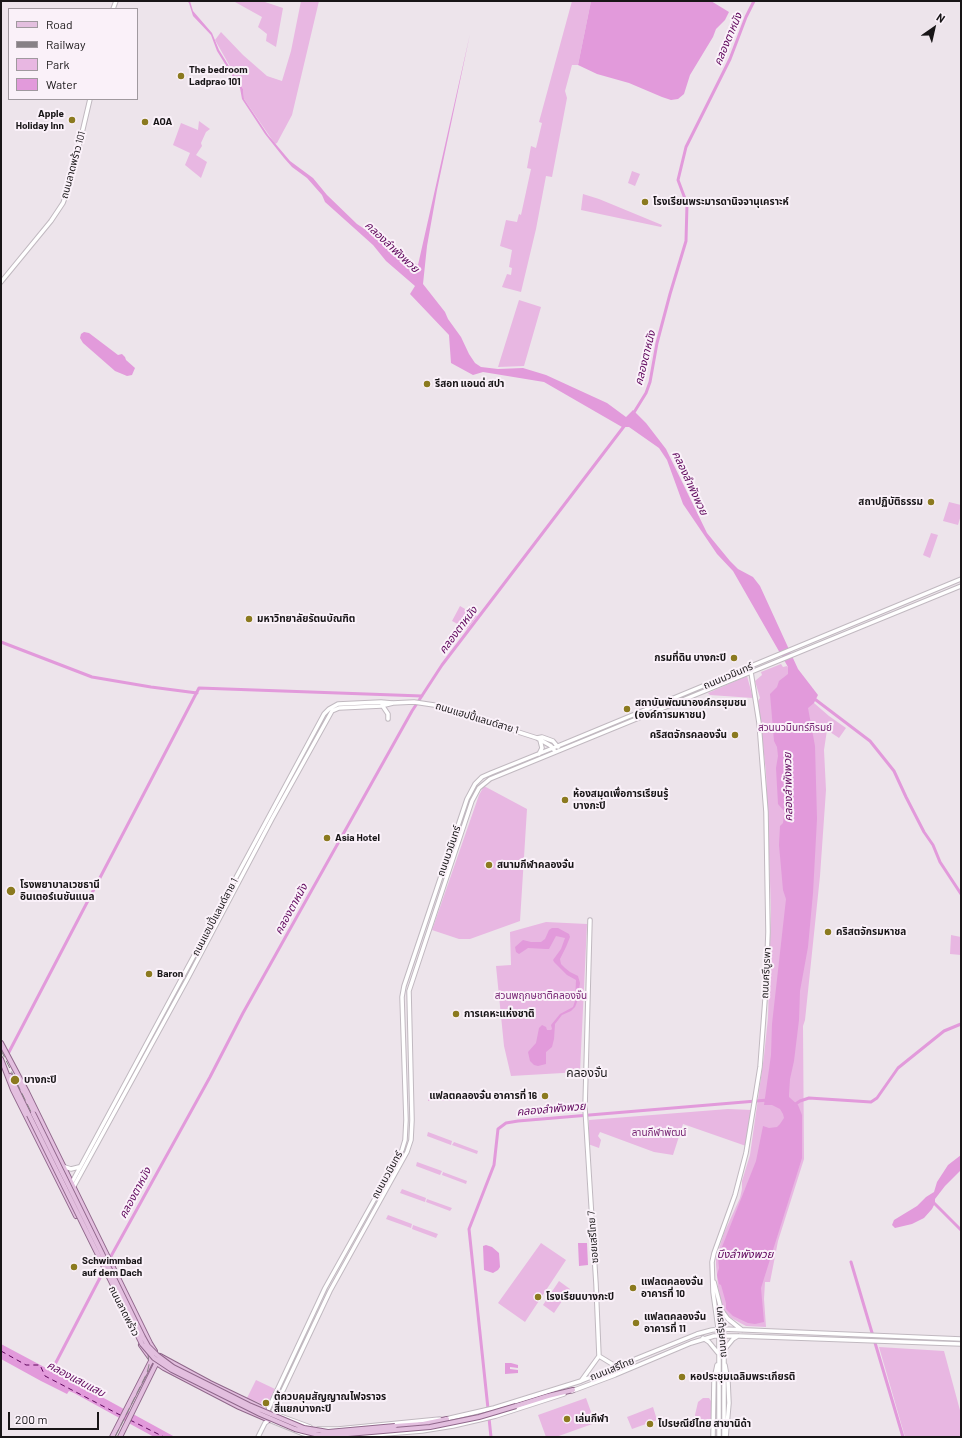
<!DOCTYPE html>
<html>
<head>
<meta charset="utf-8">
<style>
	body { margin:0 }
	#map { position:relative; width:962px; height:1438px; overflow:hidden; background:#ede4eb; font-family:Barlow,sans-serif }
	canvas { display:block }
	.frame { position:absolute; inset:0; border:2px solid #181517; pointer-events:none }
	.legend { position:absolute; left:8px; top:8px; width:130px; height:92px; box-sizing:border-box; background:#faf1f9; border:1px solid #a0999f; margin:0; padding:5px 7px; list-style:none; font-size:12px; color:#181517 }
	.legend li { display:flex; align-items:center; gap:8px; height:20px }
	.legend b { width:20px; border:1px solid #a0999f }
	.north { position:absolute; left:914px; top:8px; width:40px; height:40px; -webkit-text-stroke:3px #faf1f9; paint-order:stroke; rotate:34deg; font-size:11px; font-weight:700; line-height:16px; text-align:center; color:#181517 }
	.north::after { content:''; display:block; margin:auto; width:14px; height:18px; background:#181517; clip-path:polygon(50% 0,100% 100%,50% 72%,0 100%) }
	.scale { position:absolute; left:8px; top:1412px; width:91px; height:18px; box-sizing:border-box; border:2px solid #181517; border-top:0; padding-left:5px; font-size:12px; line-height:14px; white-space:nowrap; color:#181517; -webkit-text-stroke:3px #faf1f9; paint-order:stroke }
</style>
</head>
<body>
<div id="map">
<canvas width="962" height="1438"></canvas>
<div class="frame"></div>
<ul class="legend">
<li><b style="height:5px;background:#e3bfdf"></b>Road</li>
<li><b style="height:5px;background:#878186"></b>Railway</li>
<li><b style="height:11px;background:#e8b7e2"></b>Park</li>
<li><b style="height:11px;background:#e29adb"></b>Water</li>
</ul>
<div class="north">N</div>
<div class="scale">200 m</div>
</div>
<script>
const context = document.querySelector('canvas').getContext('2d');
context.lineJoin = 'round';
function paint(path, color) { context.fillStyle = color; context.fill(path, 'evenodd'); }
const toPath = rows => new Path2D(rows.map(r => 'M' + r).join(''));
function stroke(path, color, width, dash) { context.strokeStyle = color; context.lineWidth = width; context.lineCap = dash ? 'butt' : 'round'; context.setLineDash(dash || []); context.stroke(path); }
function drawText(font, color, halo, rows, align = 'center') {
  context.font = font + ' Barlow,"Noto Sans Thai",sans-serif'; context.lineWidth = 4; context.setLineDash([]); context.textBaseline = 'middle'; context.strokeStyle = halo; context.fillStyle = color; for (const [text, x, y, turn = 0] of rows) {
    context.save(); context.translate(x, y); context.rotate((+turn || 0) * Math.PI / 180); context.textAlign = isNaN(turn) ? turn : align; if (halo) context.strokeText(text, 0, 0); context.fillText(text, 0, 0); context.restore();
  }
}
paint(toPath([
	[236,1,262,1,283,8,276,47,266,41,267,34,258,27,262,17,235,2],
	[301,1,319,1,292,115,277,143,275,144,244,99,243,89,215,40,221,32,243,55,267,76,282,81,291,51],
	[572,1,591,1,578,65,572,65,565,91,567,98,552,177,546,176,536,229,521,292,502,287,507,274,511,275,512,268,509,267,512,250,500,246,506,220,517,222,519,214,521,215,531,169,527,168,531,146,536,148,542,123,539,122],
	[199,121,210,129,206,132,201,143,202,146,196,155,207,162,201,178,185,165,190,153,173,145,181,123,198,130],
	[632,171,640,174,635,186,628,183],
	[583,194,599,199,662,225,661,227,581,210],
	[519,300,541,307,524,366,498,367],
	[949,502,961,505,961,515,958,525,943,521],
	[931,533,938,535,930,558,923,555],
	[460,606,477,616,467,629,452,621],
	[781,664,783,667,787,666,814,703,829,716,846,728,839,738,827,730,824,750,826,790,820,876,805,1020,803,1026,804,1159,778,1241,770,1282,765,1282,764,1299,766,1327,746,1326,731,1318,723,1309,718,1287,716,1265,716,1258,724,1233,740,1198,742,1189,742,1181,750,1155,764,1056,768,1018,771,909,766,772,758,701,760,698,755,681,762,675,761,672],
	[747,676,753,698,710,695,708,693],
	[484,786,527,809,520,921,470,939,459,939,432,930,479,795],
	[546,922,587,924,580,1072,511,1076,504,1046,496,966,511,965,510,932],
	[951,935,961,937,961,955,950,954],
	[481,1096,481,1100,456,1101,455,1097],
	[428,1097,454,1097,454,1101,428,1101],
	[728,1109,752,1110,746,1146,683,1124,673,1155,654,1152,600,1132,598,1136,601,1140,599,1148,588,1144,589,1120],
	[428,1132,452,1141,451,1145,427,1136],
	[454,1142,478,1151,477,1154,452,1145],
	[417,1162,442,1171,440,1175,416,1166],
	[443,1172,467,1181,466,1184,442,1175],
	[402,1189,426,1198,425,1202,400,1193],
	[427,1199,452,1208,450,1211,426,1202],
	[388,1215,412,1224,411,1228,386,1219],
	[413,1225,438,1234,436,1238,412,1229],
	[541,1243,566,1260,525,1322,498,1303],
	[559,1281,570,1289,554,1313,543,1305],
	[879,1347,944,1351,961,1414,961,1437,905,1437],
	[256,1380,275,1389,267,1406,247,1398],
	[586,1398,595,1423,556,1437,546,1437,538,1415],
	[703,1398,709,1398,713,1404,713,1422,710,1426,706,1427,700,1425,696,1420,695,1415,698,1402],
	[653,1407,657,1420,632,1429,627,1417]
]), '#e8b7e2');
paint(toPath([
	[187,1,190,1,193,11,212,33,219,50,243,89,244,99,268,135,290,161,313,178,327,195,357,224,372,234,384,239,396,252,418,265,470,34,437,190,427,246,423,284,445,312,448,319,461,337,469,354,475,363,481,367,498,369,523,368,546,375,607,403,626,417,633,410,646,423,666,449,707,533,730,561,738,569,753,577,760,586,798,669,818,695,814,703,808,708,815,746,817,819,813,893,808,947,800,991,799,1020,794,1061,790,1079,789,1094,789,1097,798,1105,802,1115,802,1158,761,1288,764,1322,755,1324,748,1323,733,1316,726,1309,726,1303,721,1285,719,1284,717,1275,719,1268,718,1257,756,1161,763,1126,769,1128,777,1127,780,1124,784,1118,783,1114,780,1109,772,1105,764,1105,771,1055,772,1024,786,899,783,890,779,845,780,826,783,823,784,815,784,811,778,804,776,768,778,756,777,747,774,741,770,694,777,687,779,681,788,674,788,667,733,571,717,554,683,504,667,460,659,448,629,427,622,427,544,382,483,372,473,375,451,363,449,335,410,294,415,286,386,261,373,245,325,202,322,195,307,178,292,167,284,158,265,134,242,99,240,88,217,51,211,35,193,16,189,3],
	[591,1,711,1,729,12,725,20,716,29,713,37,690,75,684,94,678,99,671,100,662,97,629,83,597,74,578,65],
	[84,332,89,333,118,355,122,354,125,357,126,360,135,368,132,375,127,376,115,371,83,343,80,338,81,334],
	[552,928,558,928,569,934,570,937,566,947,560,959,561,964,565,968,570,972,578,976,580,983,577,1002,575,1007,571,1011,562,1015,555,1024,554,1039,552,1047,546,1052,546,1064,538,1066,534,1065,530,1061,528,1052,536,1043,539,1028,542,1025,546,1027,547,1030,551,1030,552,1029,551,1025,560,1014,573,1007,575,1001,576,980,567,975,554,962,553,960,561,949,565,938,556,936,549,949,546,949,528,948,519,954,516,952,515,947,523,940,531,942,541,942,545,939,549,930],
	[961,1155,961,1170,945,1186,935,1199,935,1203,932,1209,924,1218,912,1224,895,1228,892,1225,894,1220,917,1206,926,1197,934,1192,937,1182,948,1165],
	[578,1243,587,1243,588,1265,579,1266],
	[486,1245,492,1247,499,1253,500,1267,498,1270,493,1273,484,1270,483,1246],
	[1,1344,46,1368,50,1368,59,1372,69,1379,175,1437,154,1437,74,1393,69,1391,67,1394,41,1381,1,1359],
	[505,1363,511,1363,518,1365,518,1368,510,1367,510,1369,518,1370,518,1373,505,1374]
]), '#e29adb');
stroke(toPath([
	[633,414,646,393,650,382,657,343,670,294,686,241,687,204,678,180,686,147,730,59,746,17,754,1],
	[1,642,92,677,151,687,197,693],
	[812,697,870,741,894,771,906,797,924,832,933,845,940,862,961,894],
	[9,1052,199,688,422,696],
	[794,1105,800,1101,809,1098,871,1102,877,1098,898,1068,944,1031,961,1024],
	[931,1200,961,1230],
	[110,1258,210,1077,243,1013,412,711,442,665,625,425],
	[851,1262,903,1437],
	[51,1372,103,1272],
	[491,1437,469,1229,494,1165,498,1129,506,1123,518,1121,768,1100]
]), '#e29adb', 3);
stroke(toPath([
	[1,1351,26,1365,40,1365,45,1376,122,1416],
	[130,1420,164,1437]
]), '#5f065c', 1, [5, 4]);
const secondary = toPath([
	[113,9,116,1],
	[1,282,51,221,63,203,70,184,90,99],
	[382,705,388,714,388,719],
	[537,738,542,737,553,741,558,747],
	[539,754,542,748,540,740],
	[590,920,585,1108,596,1284,599,1356,617,1367],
	[62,1166,71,1169,79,1167],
	[71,1184,324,714,329,709,338,704,381,702,392,703],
	[73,1188,188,978,272,819,332,711,339,708,381,706,393,703,414,702,434,705,537,738,551,746,554,750],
	[714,1282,720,1305,724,1335,724,1437],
	[722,1311,728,1319,742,1330],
	[703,1338,709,1342,718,1353],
	[724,1350,733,1339,738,1336],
	[725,1365,728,1381,729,1403,726,1437],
	[581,1381,599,1356],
	[572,1391,615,1375,691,1343,714,1336,739,1336,961,1344],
	[272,1413,310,1427],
	[266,1414,325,1288,402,1150,405,1140,406,1120,402,997,404,986,467,799,475,784,482,777,491,773,553,748,961,579],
	[446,1419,494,1408,581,1381,697,1334,712,1330,723,1329,961,1339],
	[269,1420,301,1433,316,1437],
	[318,1429,338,1429,440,1419],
	[258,1437,265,1423,269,1420,330,1291,407,1152,411,1140,412,1120,409,991,472,801,479,788,490,779,961,586],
	[348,1437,422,1431,453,1426,496,1416,564,1394],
	[713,1437,714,1379,717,1365],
	[719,1437,719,1335,713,1292,712,1262,714,1253,735,1195,746,1153,760,1067,766,986,768,932,766,812,759,723,751,672,751,666]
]);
const primary = toPath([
	[1,1043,27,1092,150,1343,155,1351],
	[1,1059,13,1090,76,1216],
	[10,1076,29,1115],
	[20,1085,32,1110],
	[141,1345,151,1359,164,1368,239,1407,269,1420],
	[160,1356,210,1383,264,1409],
	[516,1406,548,1396,573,1390],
	[395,1426,423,1424,447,1419],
	[112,1437,153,1357],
	[120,1437,157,1362]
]);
stroke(secondary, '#c1b9c0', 5.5);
stroke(primary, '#90688b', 6);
stroke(secondary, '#fff', 3.5);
stroke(primary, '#e3bfdf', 4);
stroke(toPath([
	[1,1050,148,1354,149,1365,147,1373,115,1437]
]), '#878186', 1, [8, 4]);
const primaryBridge = toPath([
	[33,1113,143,1337,148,1346,157,1355,173,1367,249,1405,304,1428,328,1432,395,1426],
	[29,1115,142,1344,154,1358,172,1370,260,1414,295,1429,319,1435,336,1435,430,1427,479,1417,516,1406]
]);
stroke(primaryBridge, '#90688b', 6, []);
stroke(primaryBridge, '#e3bfdf', 4);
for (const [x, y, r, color] of [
	[181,76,4,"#8b7a1f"],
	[72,120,4,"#8b7a1f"],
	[145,122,4,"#8b7a1f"],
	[645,202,4,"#8b7a1f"],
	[427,384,4,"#8b7a1f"],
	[931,502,4,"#8b7a1f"],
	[249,619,4,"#8b7a1f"],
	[734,658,4,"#8b7a1f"],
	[627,709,4,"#8b7a1f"],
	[735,735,4,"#8b7a1f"],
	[565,800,4,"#8b7a1f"],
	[327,838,4,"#8b7a1f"],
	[489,865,4,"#8b7a1f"],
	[11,891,5,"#8b7a1f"],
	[828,932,4,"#8b7a1f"],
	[149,974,4,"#8b7a1f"],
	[456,1014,4,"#8b7a1f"],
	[15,1080,5,"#8b7a1f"],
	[545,1096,4,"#8b7a1f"],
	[74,1267,4,"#8b7a1f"],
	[633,1288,4,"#8b7a1f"],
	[538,1297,4,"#8b7a1f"],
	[636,1323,4,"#8b7a1f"],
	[682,1377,4,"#8b7a1f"],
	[266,1403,4,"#8b7a1f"],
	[567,1419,4,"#8b7a1f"],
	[650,1424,4,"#8b7a1f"]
]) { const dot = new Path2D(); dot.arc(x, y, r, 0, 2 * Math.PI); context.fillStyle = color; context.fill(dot); stroke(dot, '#faf1f9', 1.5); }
drawText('bold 10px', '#181517', '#faf1f9', [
	["The bedroom",189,70],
	["Ladprao 101",189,82],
	["Apple",64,114,"right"],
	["Holiday Inn",64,126,"right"],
	["AOA",153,122],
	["โรงเรียนพระมารดานิจจานุเคราะห์",653,202],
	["รีสอท แอนด่ สปา",435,384],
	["สถาปฏิบัติธรรม",923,502,"right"],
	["มหาวิทยาลัยรัตนบัณฑิต",257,619],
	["กรมที่ดิน บางกะปิ",726,658,"right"],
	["สถาบันพัฒนาองค์กรชุมชน",635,703],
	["(องค์การมหาชน)",635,715],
	["คริสตจักรคลองจั่น",727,735,"right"],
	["ห้องสมุดเพื่อการเรียนรู้",573,794],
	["บางกะปิ",573,806],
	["Asia Hotel",335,838],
	["สนามกีฬาคลองจั่น",497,865],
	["โรงพยาบาลเวชธานี",20,885],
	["อินเตอร์เนชันแนล",20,897],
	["คริสตจักรมหาชล",836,932],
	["Baron",157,974],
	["การเคหะแห่งชาติ",464,1014],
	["บางกะปิ",24,1080],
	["แฟลตคลองจั่น อาคารที่ 16",537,1096,"right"],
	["Schwimmbad",82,1261],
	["auf dem Dach",82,1273],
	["แฟลตคลองจั่น",641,1282],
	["อาคารที่ 10",641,1294],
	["โรงเรียนบางกะปิ",546,1297],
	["แฟลตคลองจั่น",644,1317],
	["อาคารที่ 11",644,1329],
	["หอประชุมเฉลิมพระเกียรติ",690,1377],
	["ตู้ควบคุมสัญญาณไฟจราจร",274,1397],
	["สี่แยกบางกะปิ",274,1409],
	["เล่นกีฬา",575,1419],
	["ไปรษณีย์ไทย สาขานิด้า",658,1424]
], 'left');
drawText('10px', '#181517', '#faf1f9', [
	["ถนนลาดพร้าว 101",73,165,-75],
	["ถนนนวมินทร์",728,676,-23],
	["ถนนแฮปปี้แลนด์สาย 1",477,718,17],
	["ถนนนวมินทร์",449,851,-71],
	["ถนนแฮปปี้แลนด์สาย 1",215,917,-62],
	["ถนนศรีบูรพา",766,973,-87],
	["ถนนนวมินทร์",387,1175,-61],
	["ซอยเสรีไทย 7",593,1237,-94],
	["ถนนลาดพร้าว",124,1311,63],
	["ถนนศรีบูรพา",721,1332,-95],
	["ถนนเสรีไทย",612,1369,-22]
]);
drawText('10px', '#762372', '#faf1f9', [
	["สวนนวมินทร์ภิรมย์",795,728],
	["สวนพฤกษชาติคลองจั่น",541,996],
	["ลานกีฬาพัฒน์",659,1133]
]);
drawText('italic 11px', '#5f065c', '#faf1f9', [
	["คลองตาหนัง",728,39,-67],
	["คลองลำพังพวย",392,247,43],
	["คลองตาหนัง",645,358,-76],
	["คลองลำพังพวย",690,483,65],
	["คลองตาหนัง",458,630,-53],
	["คลองลำพังพวย",788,787,-91],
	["คลองตาหนัง",291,909,-61],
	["คลองลำพังพวย",551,1109,-5],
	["คลองตาหนัง",135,1193,-62],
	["บึงลำพังพวย",745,1254],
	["คลองแสนแสบ",76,1379,28]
]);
drawText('12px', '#181517', '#faf1f9', [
	["คลองจั่น",587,1073]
]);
</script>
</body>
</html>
